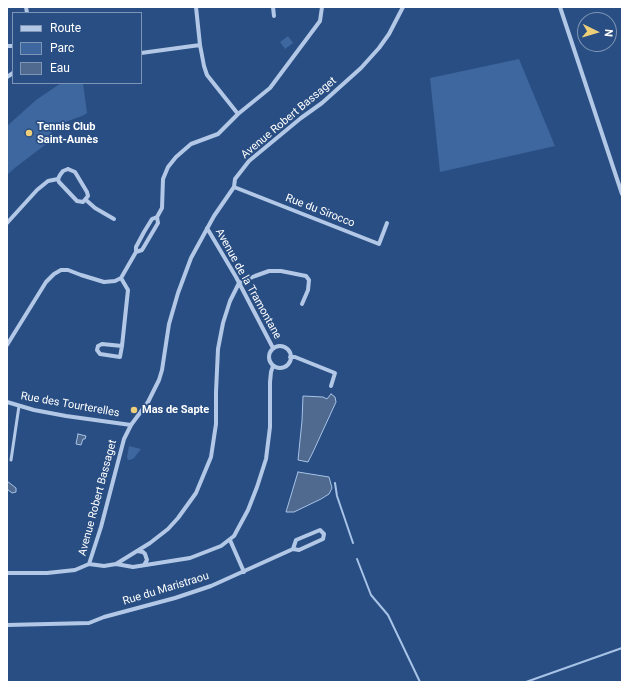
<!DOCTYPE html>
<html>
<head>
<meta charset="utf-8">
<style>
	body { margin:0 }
	#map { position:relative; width:629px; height:689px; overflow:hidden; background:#294e83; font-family:Roboto,sans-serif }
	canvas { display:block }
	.frame { position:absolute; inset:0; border:8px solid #fff; pointer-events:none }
	.legend { position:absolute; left:12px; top:12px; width:130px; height:72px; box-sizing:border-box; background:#294e83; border:1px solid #7f95b5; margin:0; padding:5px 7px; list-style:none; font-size:12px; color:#fff }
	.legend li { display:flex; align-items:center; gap:8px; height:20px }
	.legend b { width:20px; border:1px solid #7f95b5 }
	.north { position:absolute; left:577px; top:12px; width:40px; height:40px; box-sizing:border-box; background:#294e83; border:1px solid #7f95b5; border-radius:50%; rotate:95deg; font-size:11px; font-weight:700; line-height:16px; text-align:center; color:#fff }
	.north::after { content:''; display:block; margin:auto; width:14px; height:18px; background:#edcf79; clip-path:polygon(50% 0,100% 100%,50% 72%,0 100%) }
</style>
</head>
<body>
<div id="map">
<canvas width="629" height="689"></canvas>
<div class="frame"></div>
<ul class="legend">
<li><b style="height:5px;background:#b2c8e6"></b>Route</li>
<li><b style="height:11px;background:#3e679f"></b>Parc</li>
<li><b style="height:11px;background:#4f698f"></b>Eau</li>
</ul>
<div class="north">N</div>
</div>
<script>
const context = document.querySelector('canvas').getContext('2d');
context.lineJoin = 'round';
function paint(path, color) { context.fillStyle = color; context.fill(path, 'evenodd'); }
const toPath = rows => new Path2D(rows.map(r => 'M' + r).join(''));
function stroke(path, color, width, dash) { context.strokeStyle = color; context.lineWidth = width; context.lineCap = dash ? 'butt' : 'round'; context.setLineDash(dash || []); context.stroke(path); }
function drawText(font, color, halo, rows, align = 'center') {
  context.font = font + ' Roboto,sans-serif'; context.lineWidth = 3.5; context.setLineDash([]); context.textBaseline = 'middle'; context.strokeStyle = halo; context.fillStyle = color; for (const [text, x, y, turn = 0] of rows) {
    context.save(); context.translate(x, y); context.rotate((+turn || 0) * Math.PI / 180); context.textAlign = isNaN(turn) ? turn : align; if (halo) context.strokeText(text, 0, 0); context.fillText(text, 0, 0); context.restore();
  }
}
paint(toPath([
	[288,36,293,43,285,49,280,42],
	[519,59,555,146,440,172,430,78],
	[61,83,83,83,87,113,82,116,49,128,54,138,16,167,7,175,7,126,36,100],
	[129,446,141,449,134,458,130,460,128,460,127,457]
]), '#3e679f');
const water = toPath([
	[331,394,335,397,336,402,313,452,308,462,298,460,302,421,303,396,323,397,327,399,331,394],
	[78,434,86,436,85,439,83,439,81,445,76,444,78,434],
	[298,472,329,477,332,488,329,494,321,499,294,512,286,512,298,472],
	[7,481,16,488,16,492,12,493,7,489,7,481]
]);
paint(water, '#4f698f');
stroke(water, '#a7c3e7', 1);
stroke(toPath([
	[335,483,337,496,353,543],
	[357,559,371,595,388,615,420,682],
	[526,682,622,648]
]), '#a7c3e7', 2);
stroke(toPath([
	[11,460,19,406]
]), '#b2c8e6', 3);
stroke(toPath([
	[26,7,27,13],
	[273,7,274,16],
	[560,7,622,194],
	[200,45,204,66,207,75,238,114],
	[7,46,13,46],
	[141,53,200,45,196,7],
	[7,77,13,73],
	[68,169,75,172,87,192,88,196,83,202,77,201,59,182,58,179,60,175,63,171,68,169],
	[234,187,379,244,387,223],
	[86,200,95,208,114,219],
	[7,223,37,190,48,181,58,179],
	[207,228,236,277,273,348],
	[136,252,142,250,158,223,157,217,162,208,163,179,168,167,176,157,191,144,218,134,238,114,270,88,320,21,322,7],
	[121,278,128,290,122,346,120,357,100,354,97,350,98,346,102,344,122,346],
	[7,345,46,282,54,274,61,270,68,270,81,275,104,282,115,281,121,278,136,252,136,247,144,232,152,219,157,217],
	'269 357a11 11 0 1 1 22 0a11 11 0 1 1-22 0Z',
	[290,357,295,357,335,373,331,386],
	[7,402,34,410,66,416,131,425],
	[230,540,244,572],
	[137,551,143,552,145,554,147,560,144,565],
	[89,564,101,527,124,439,131,425,148,402,159,380,162,370,169,324,178,293,191,258,214,216,234,187,235,179,249,161,301,118,322,103,361,68,379,48,389,34,403,7],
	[116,564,133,567,190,558,221,546,234,536,248,510,257,487,266,459,270,427,270,382,271,372,273,366],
	[7,573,47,573,75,570,89,564,104,566,116,564,150,543,168,529,178,518,196,493,211,457,216,424,216,392,218,349,223,323,230,301,239,283,255,276,269,271,281,271,306,276,309,280,308,290,302,304],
	[7,625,89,623,104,617,175,598,211,586,293,549,299,550,323,539,324,534,320,530,296,540,293,549]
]), '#b2c8e6', 4);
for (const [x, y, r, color] of [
	[29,133,4,"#edcf79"],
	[134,410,4,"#edcf79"]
]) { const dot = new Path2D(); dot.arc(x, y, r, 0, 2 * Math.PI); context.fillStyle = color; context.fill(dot); stroke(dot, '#294e83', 1.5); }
drawText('11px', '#fff', '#294e83', [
	["Avenue Robert Bassaget",289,118,-40],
	["Rue du Sirocco",320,211,21],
	["Avenue de la Tramontane",248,284,61],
	["Rue des Tourterelles",70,405,10],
	["Avenue Robert Bassaget",98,498,-75],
	["Rue du Maristraou",166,589,-17]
]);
drawText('bold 11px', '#fff', '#294e83', [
	["Tennis Club",37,127],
	["Saint-Aunès",37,140],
	["Mas de Sapte",142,410]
], 'left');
</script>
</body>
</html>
